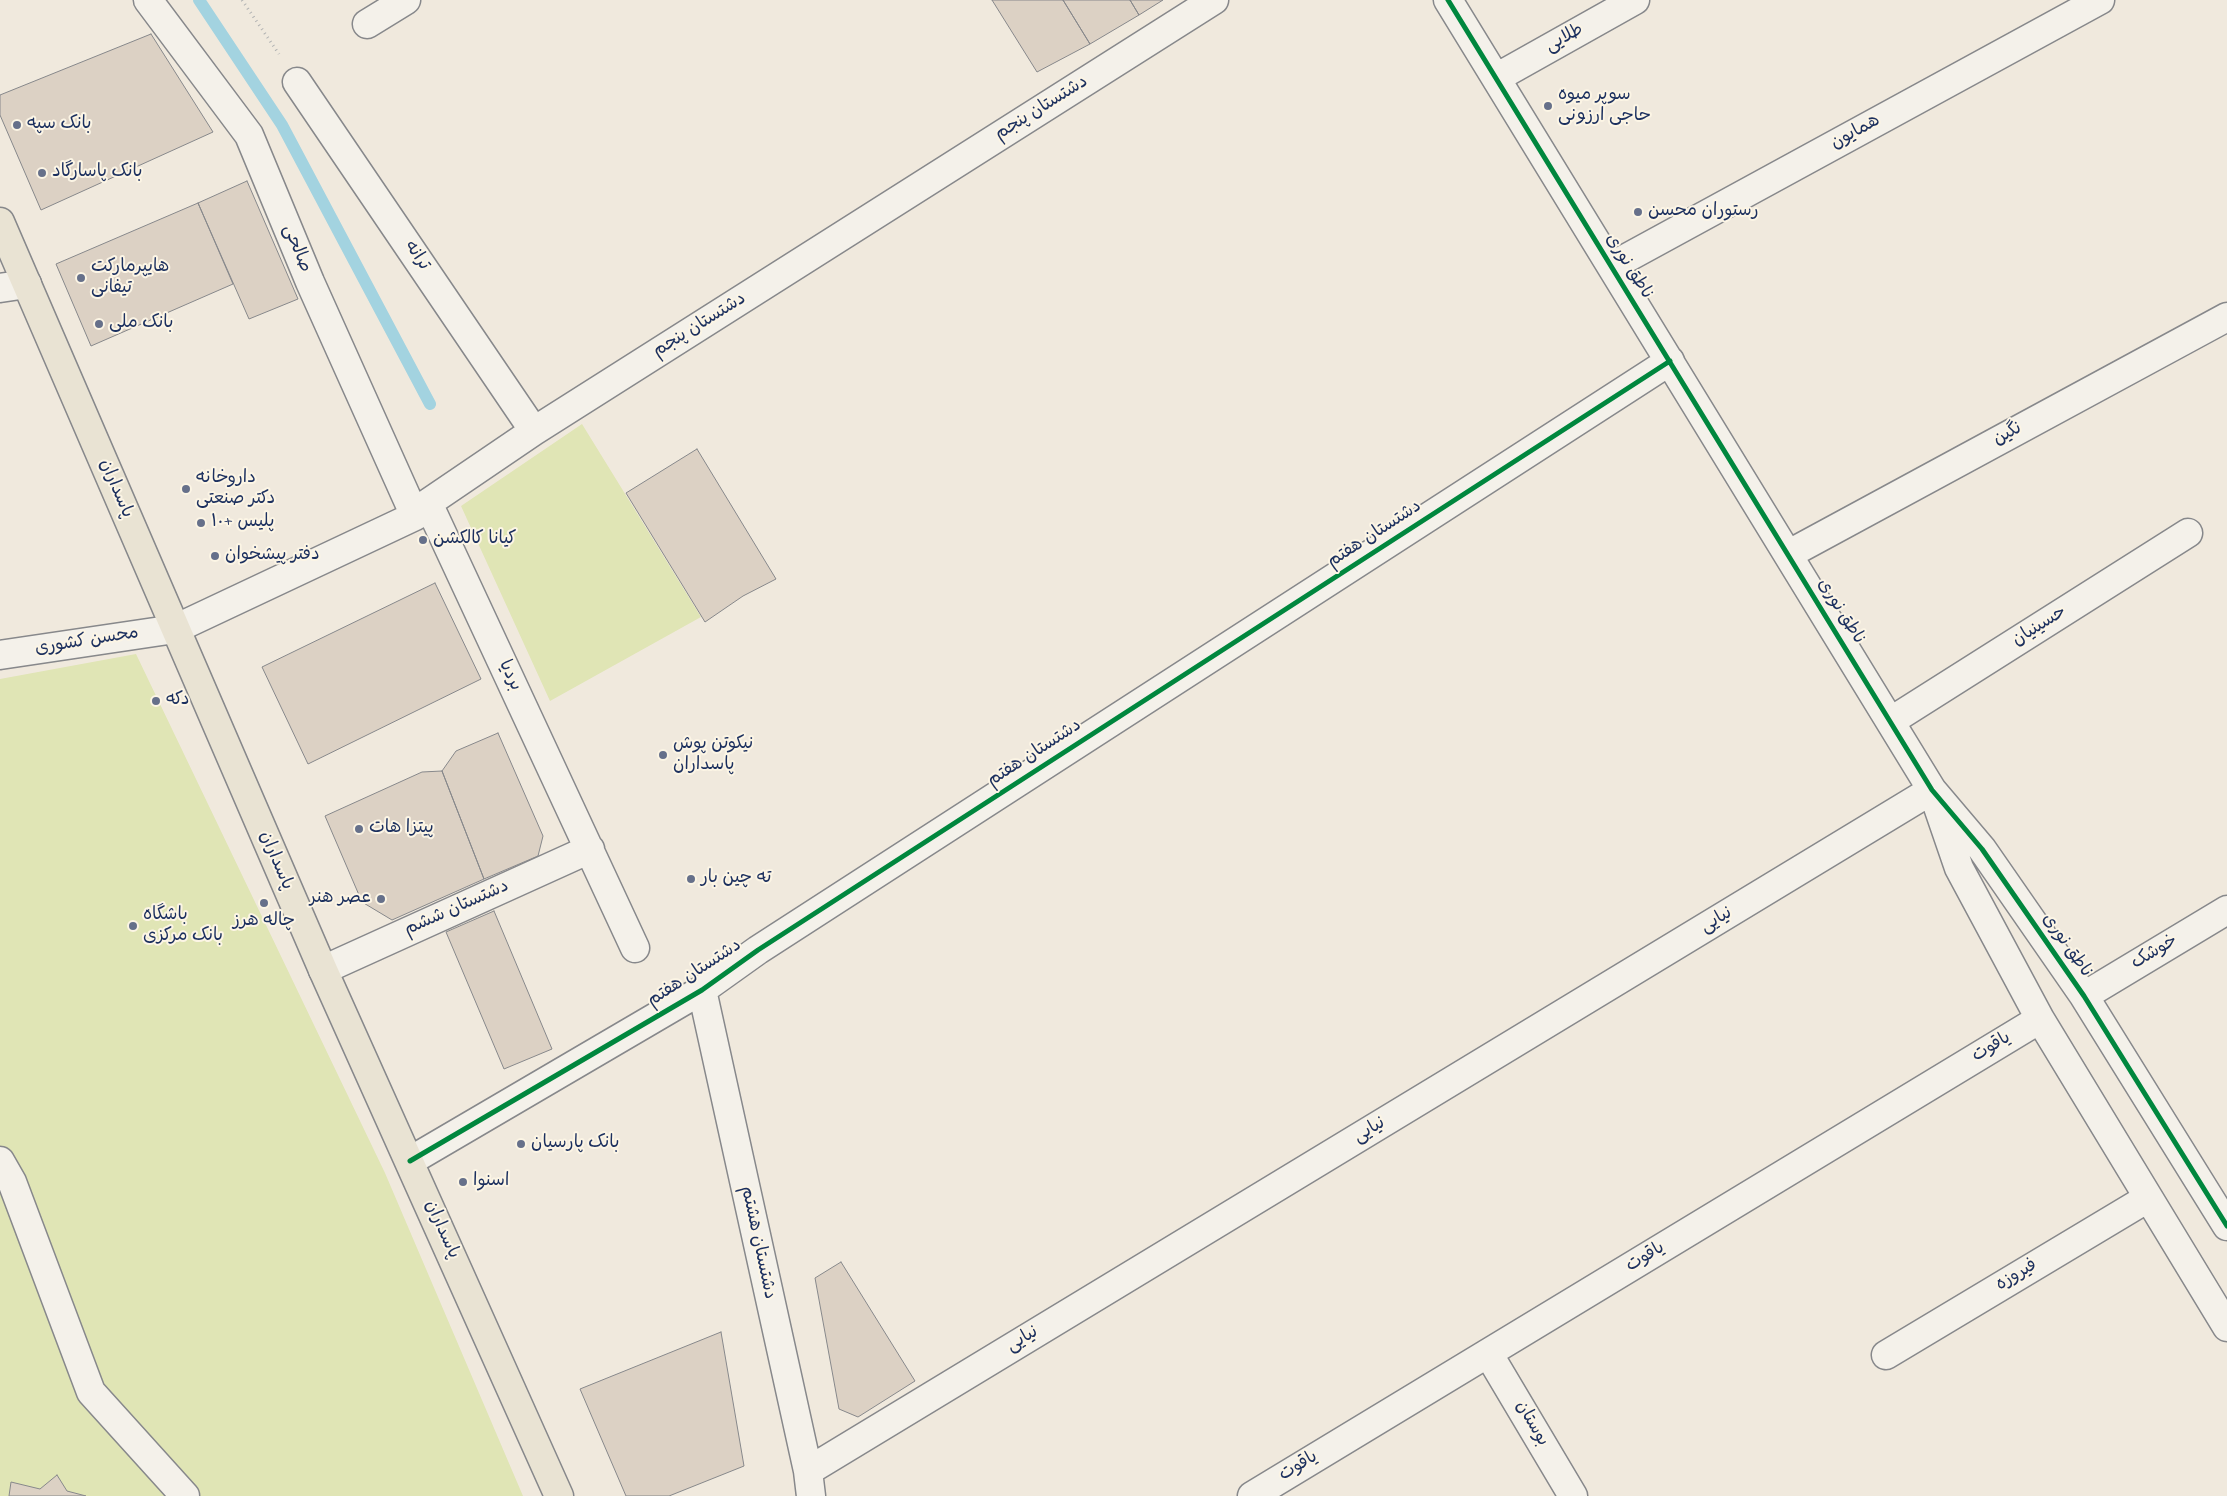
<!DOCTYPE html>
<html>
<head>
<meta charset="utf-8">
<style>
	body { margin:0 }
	canvas { display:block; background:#f0e9dd }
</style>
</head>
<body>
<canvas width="2227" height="1496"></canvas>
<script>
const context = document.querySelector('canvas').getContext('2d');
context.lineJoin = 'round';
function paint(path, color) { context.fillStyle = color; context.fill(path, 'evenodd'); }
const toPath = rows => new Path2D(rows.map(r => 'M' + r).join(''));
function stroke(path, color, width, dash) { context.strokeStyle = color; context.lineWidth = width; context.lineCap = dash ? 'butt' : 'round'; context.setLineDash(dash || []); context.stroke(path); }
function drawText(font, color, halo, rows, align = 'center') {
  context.font = font + ' "Indie Flower","Playpen Sans Arabic",sans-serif'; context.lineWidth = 4; context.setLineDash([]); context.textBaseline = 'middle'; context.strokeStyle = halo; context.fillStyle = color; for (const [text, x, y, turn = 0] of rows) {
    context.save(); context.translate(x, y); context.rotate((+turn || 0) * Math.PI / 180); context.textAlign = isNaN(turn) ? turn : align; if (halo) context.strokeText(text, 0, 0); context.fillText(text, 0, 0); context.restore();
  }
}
paint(toPath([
	[582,424,701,617,550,701,461,506],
	[136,654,385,1173,523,1496,0,1496,0,679]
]), '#e0e5b5');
stroke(toPath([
	[199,0,282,125,430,404]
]), '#a3d3e0', 12);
const building = toPath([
	[992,0,1063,0,1090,44,1037,72,992,0],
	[1063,0,1130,0,1139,15,1090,44,1063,0],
	[1130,0,1163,0,1139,15,1130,0],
	[151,34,213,132,41,210,0,115,0,95,151,34],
	[247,181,298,299,249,319,198,203,247,181],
	[198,203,233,284,91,346,56,264,198,203],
	[697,449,776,579,743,596,705,622,626,493,697,449],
	[435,583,481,679,308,764,262,667,435,583],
	[498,733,543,836,538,856,484,879,442,771,456,751,498,733],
	[442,771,484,879,392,920,362,902,325,816,422,772,442,771],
	[494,911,552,1049,504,1069,446,932,494,911],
	[841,1262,915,1381,858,1417,839,1409,815,1278,841,1262],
	[721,1332,744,1466,669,1496,626,1496,580,1389,721,1332],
	[57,1475,67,1491,86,1496,9,1496,11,1482,40,1489,57,1475]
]);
paint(building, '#dcd1c4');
stroke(building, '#87888b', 1);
const minor = toPath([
	[148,0,249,135,310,282,415,516],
	[1448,0,1932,790,1982,849,2084,996,2227,1226],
	[367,24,406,0],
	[1496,78,1635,0],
	[297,82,534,431],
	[1612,266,2100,0],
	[0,288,27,284],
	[428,503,635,948],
	[1789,554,2227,317],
	[0,655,175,629,415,516,428,503,534,431,1214,0],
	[1891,721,2188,533],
	[1937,804,1959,868,2040,1019,2227,1327],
	[323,970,590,849],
	[702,990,808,1471,811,1496],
	[2084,996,2227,910],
	[0,1161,12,1182,91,1392,185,1496],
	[410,1161,702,990,758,950,1670,361],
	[1488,1353,1573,1496],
	[1886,1355,2148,1198],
	[808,1471,1932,790],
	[1252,1496,2040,1019]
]);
const major = toPath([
	[0,222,323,970,559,1496]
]);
stroke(minor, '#87888b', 31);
stroke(major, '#87888b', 31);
stroke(toPath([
	[242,0,279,54]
]), '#b1b2b2', 3, [1, 4]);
stroke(minor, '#f4f1ea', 28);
stroke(major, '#e9e3d3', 28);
stroke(toPath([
	[1448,0,1932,790,1982,849,2084,996,2227,1226],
	[410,1161,702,990,758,950,1670,361]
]), '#00873e', 5);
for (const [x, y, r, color] of [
	[1548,106,5,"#66708a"],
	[17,125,5,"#66708a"],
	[42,173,5,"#66708a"],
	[1638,212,5,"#66708a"],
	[81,278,5,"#66708a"],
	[99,324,5,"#66708a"],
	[186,489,5,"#66708a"],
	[201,523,5,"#66708a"],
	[423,540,5,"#66708a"],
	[215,556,5,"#66708a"],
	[156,701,5,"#66708a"],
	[663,755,5,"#66708a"],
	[359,829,5,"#66708a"],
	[691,879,5,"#66708a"],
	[381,899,5,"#66708a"],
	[264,903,5,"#66708a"],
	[133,926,5,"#66708a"],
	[521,1144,5,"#66708a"],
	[463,1182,5,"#66708a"]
]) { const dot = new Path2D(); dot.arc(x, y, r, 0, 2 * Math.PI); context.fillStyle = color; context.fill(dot); stroke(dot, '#fcf5e5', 2); }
drawText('18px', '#1b2f5e', '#fcf5e5', [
	["طلایی",1565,39,-29],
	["دشتستان پنجم",1042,109,-32],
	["همایون",1856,133,-29],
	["صالحی",296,249,68],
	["ترانه",416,256,56],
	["ناطق نوری",1628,267,58],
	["دشتستان پنجم",700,326,-32],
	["نگین",2008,435,-28],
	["پاسداران",115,489,67],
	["دشتستان هفتم",1375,535,-33],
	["ناطق نوری",1840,612,58],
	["حسینیان",2040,627,-32],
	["محسن کشوری",87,642,-9],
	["بردیا",509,676,65],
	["دشتستان هفتم",1035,754,-33],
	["پاسداران",275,861,67],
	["دشتستان ششم",457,909,-24],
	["نیایی",1717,921,-31],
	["ناطق نوری",2066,946,55],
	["خوشک",2155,953,-31],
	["دشتستان هفتم",695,974,-33],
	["یاقوت",1992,1048,-31],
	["نیایی",1370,1131,-31],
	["پاسداران",441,1230,66],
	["دشتستان هشتم",757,1243,78],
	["یاقوت",1646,1258,-31],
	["فیروزه",2017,1276,-31],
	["نیایی",1023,1340,-31],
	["بوستان",1531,1424,60],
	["یاقوت",1299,1467,-31]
]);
drawText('18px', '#1b2f5e', '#fcf5e5', [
	["سوپر میوه",1558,96],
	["حاجی ارزونی",1558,117],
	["بانک سپه",27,125],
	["بانک پاسارگاد",52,173],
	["رستوران محسن",1648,212],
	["هایپرمارکت",91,268],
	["تیفانی",91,289],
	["بانک ملی",109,324],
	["داروخانه",196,479],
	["دکتر صنعتی",196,500],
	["پلیس +۱۰",211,523],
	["کیانا کالکشن",433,540],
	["دفتر پیشخوان",225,556],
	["دکه",166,701],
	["نیکوتن پوش",673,745],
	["پاسداران",673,766],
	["پیتزا هات",369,829],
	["ته چین بار",701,879],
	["عصر هنر",371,899,"right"],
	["باشگاه",143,916],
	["بانک مرکزی",143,937],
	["چاله هرز",264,922,"center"],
	["بانک پارسیان",531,1144],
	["اسنوا",473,1182]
], 'left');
</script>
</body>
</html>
